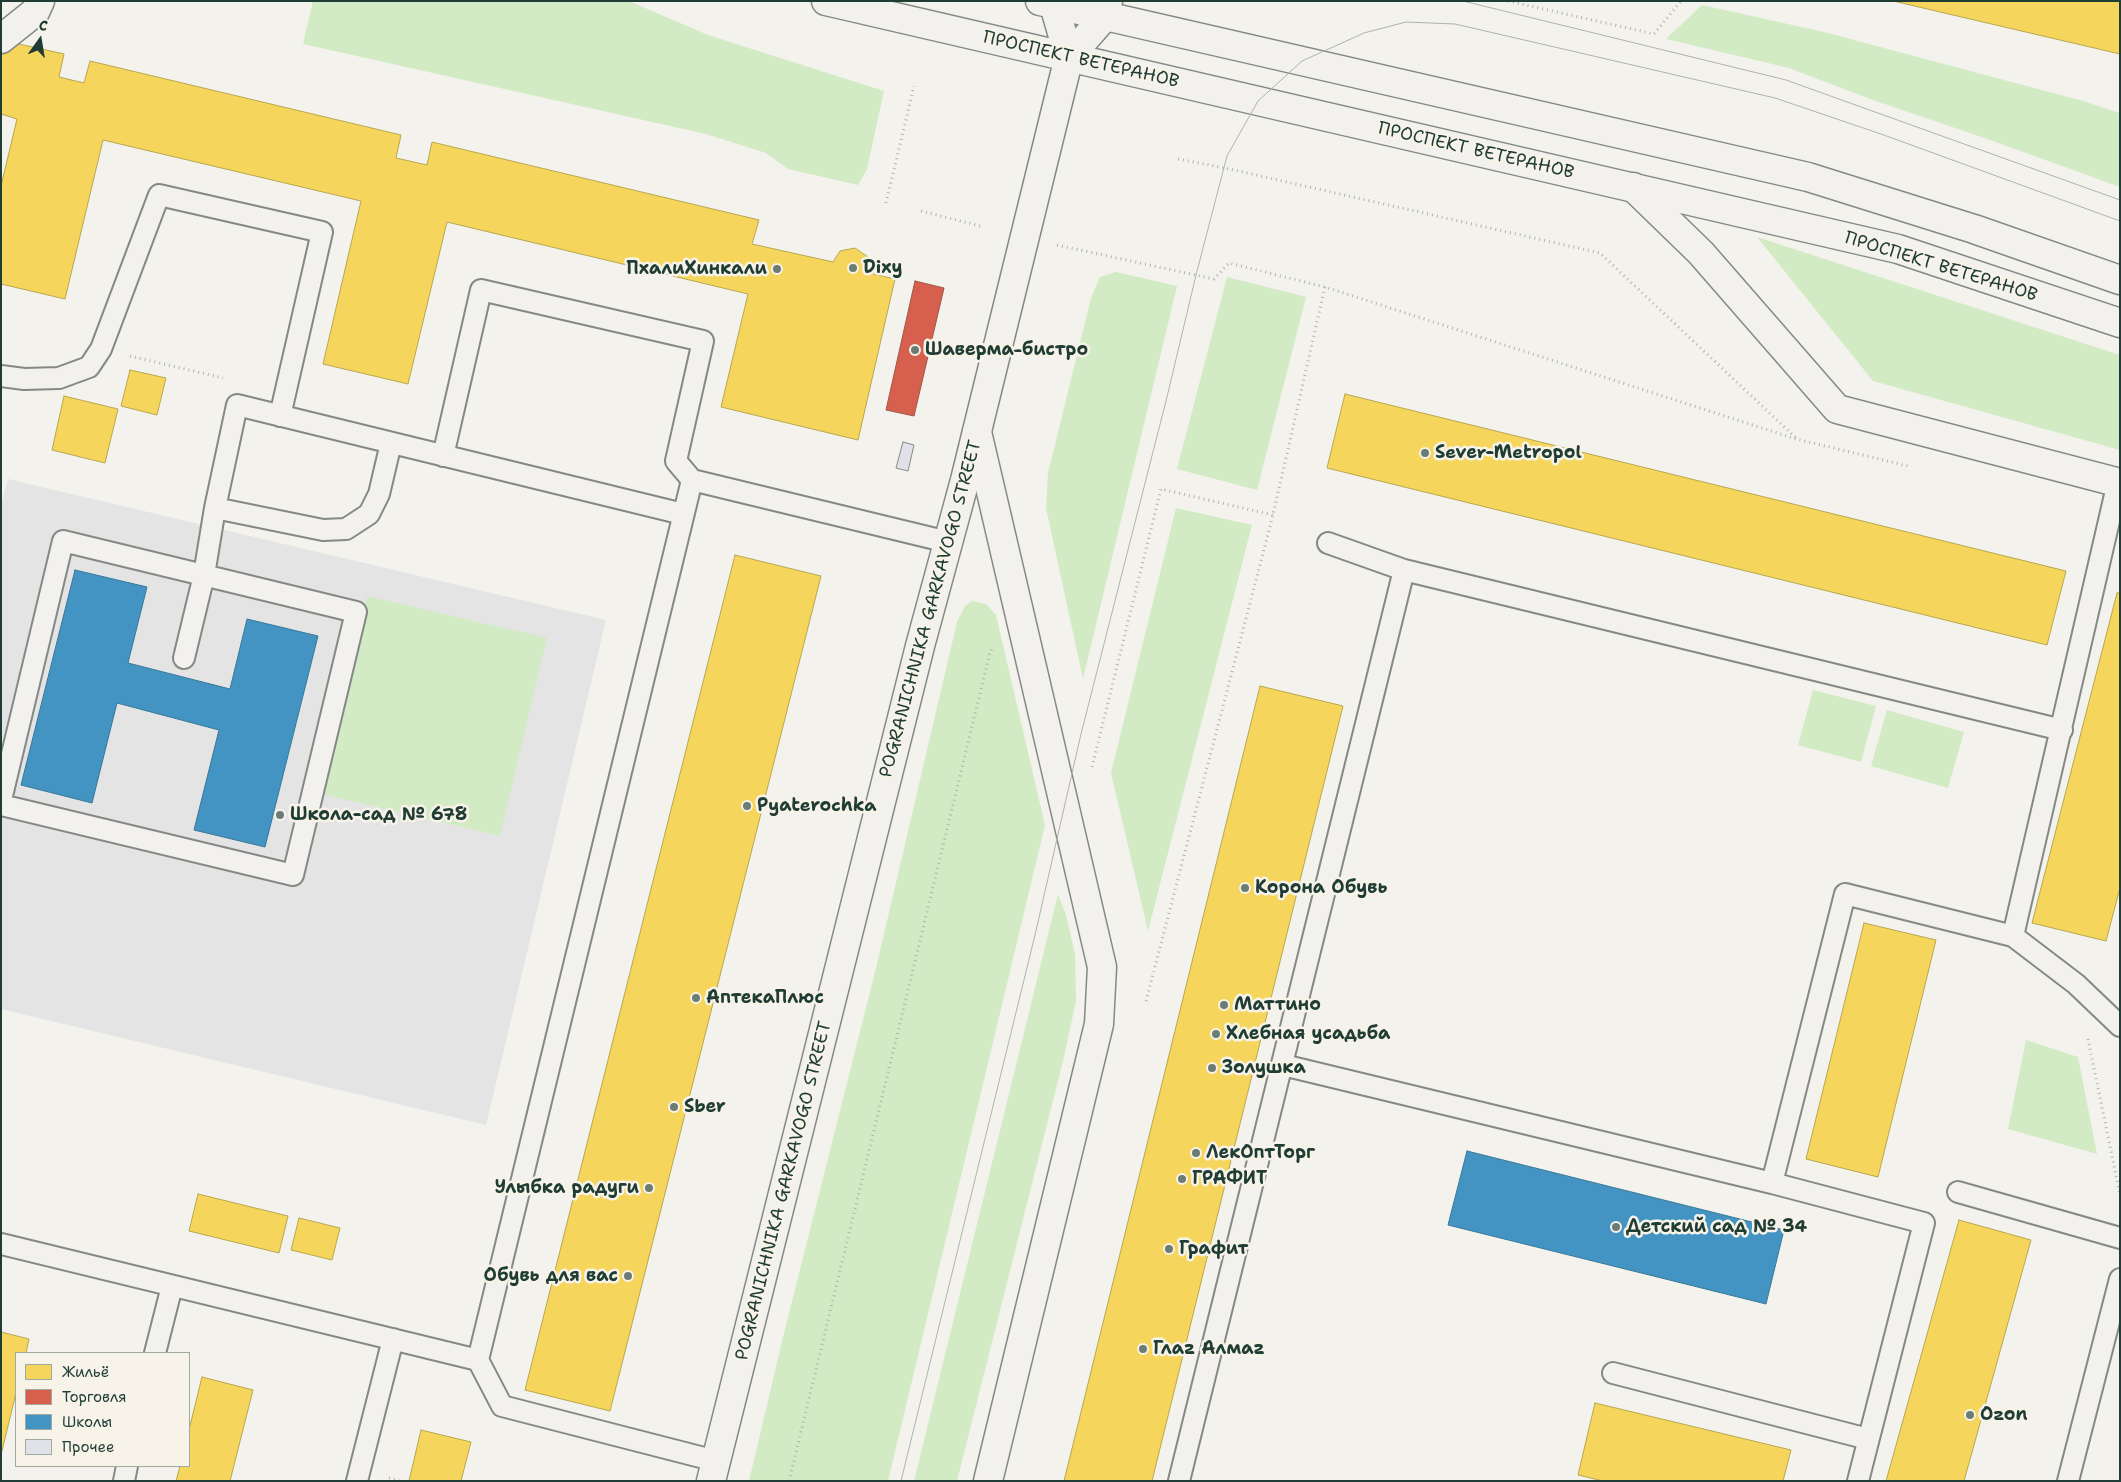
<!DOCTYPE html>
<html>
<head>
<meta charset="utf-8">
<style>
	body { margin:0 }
	#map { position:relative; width:2121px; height:1482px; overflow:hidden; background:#f4f2ec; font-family:"Shantell Sans",sans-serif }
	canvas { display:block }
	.frame { position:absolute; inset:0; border:2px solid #1f3d34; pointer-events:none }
	.legend { position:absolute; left:15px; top:1352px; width:175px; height:115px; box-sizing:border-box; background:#f7f3e8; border:1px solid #a1aaa0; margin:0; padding:6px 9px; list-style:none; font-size:15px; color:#1f3d34 }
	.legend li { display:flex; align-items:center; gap:10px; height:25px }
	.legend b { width:25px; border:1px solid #a1aaa0 }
	.north { position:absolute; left:15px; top:15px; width:50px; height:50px; -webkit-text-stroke:4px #f7f3e8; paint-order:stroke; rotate:13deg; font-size:14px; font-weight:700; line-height:20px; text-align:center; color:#1f3d34 }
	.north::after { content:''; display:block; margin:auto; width:18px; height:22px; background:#1f3d34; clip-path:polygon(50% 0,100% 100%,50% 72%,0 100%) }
</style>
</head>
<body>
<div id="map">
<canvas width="2121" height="1482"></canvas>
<div class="frame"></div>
<ul class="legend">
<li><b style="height:14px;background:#f6d55c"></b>Жильё</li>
<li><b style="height:14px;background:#d6604d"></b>Торговля</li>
<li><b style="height:14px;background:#4393c3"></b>Школы</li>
<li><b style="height:14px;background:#e1e1e8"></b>Прочее</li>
</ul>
<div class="north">С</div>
</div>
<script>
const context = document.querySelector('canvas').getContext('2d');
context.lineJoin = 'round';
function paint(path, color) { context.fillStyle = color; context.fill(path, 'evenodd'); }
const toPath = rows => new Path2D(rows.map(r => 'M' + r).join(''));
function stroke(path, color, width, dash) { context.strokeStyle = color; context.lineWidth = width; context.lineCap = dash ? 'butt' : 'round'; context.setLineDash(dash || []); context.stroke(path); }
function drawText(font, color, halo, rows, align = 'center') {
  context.font = font + ' "Shantell Sans",sans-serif'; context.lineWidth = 5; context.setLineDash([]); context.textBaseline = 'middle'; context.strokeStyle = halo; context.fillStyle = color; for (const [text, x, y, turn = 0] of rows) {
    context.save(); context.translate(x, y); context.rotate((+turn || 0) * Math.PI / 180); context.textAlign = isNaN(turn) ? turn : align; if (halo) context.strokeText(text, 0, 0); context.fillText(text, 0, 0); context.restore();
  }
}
paint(toPath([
	[8,479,606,620,486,1125,1,1009,1,506]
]), '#e5e4e5');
paint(toPath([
	[313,1,629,1,708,35,884,91,867,169,858,185,788,169,766,153,706,134,303,44],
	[1702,5,1824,32,2083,101,2120,113,2120,187,1993,141,1873,100,1789,68,1666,39],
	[1757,237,2120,355,2120,450,1873,381],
	[1116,272,1177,286,1083,679,1046,508,1048,473,1091,298,1100,277],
	[1227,277,1306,297,1257,490,1177,469],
	[1176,508,1252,525,1148,931,1111,773],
	[367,596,547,638,500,836,321,794],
	[972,601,986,604,996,615,1045,825,888,1481,749,1481,784,1333,876,968,957,622,965,606],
	[1813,690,1876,706,1861,762,1798,745],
	[1887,710,1964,732,1948,788,1871,766],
	[1058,894,1066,915,1075,954,1076,1001,1064,1057,957,1481,914,1481],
	[2026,1040,2078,1057,2097,1154,2008,1129]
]), '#d2ebc4');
const homes = toPath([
	[1893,1,2120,1,2120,54,1893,1],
	[1,40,64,54,59,77,84,83,90,61,401,135,396,158,427,165,432,142,759,220,752,244,833,262,840,251,855,248,868,257,873,274,895,279,858,440,721,407,748,294,447,222,408,384,323,364,361,201,103,140,65,299,1,284,1,186,17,119,1,114,1,40],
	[130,370,166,378,157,415,121,406,130,370],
	[1345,394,2066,571,2047,645,1327,468,1345,394],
	[64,396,118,409,105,463,52,450,64,396],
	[735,555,821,576,610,1411,525,1390,735,555],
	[2117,593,2120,593,2120,888,2106,941,2032,923,2117,593],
	[1260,686,1343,706,1152,1481,1064,1481,1260,686],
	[1864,923,1936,940,1878,1177,1806,1159,1864,923],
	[198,1194,288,1216,279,1253,189,1231,198,1194],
	[299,1218,340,1228,332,1260,291,1250,299,1218],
	[1959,1220,2031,1240,1964,1481,1886,1481,1959,1220],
	[1,1332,29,1339,26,1353,16,1353,16,1393,1,1455,1,1332],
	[202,1377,253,1390,230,1481,176,1481,180,1466,189,1466,189,1430,202,1377],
	[1595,1403,1791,1450,1783,1481,1603,1481,1578,1475,1595,1403],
	[421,1430,471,1442,461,1481,409,1481,421,1430]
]);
paint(homes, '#f6d55c');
stroke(homes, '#b6a750', 1);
const shops = toPath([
	[915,281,944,288,914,416,886,410,915,281]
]);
paint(shops, '#d6604d');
stroke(shops, '#9f5646', 1);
const schools = toPath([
	[75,570,147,587,128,663,230,689,247,619,318,636,265,847,194,830,219,730,117,703,92,803,21,785,75,570],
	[1467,1151,1784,1230,1766,1304,1448,1225,1467,1151]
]);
paint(schools, '#4393c3');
stroke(schools, '#387998', 1);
const building = toPath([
	[903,442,914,445,908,471,896,468,903,442]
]);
paint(building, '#e1e1e8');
stroke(building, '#848985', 1);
const lane = toPath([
	[1,376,24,379,59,378,89,367,101,349,159,195,322,232,280,416],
	[443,456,481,290,703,341,676,461,692,480],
	[215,508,323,530,346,529,369,514,379,494,391,443],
	[1328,543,1404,570,2062,730],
	[184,658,204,575,215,508,237,405,683,514],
	[1,800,63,541,356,612,293,875,1,805],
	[2013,936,2118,482],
	[1283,1065,1772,1183,1845,894,2013,936,2076,984,2120,1026],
	[1772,1183,1924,1223,1858,1481],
	[1958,1192,2120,1238],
	[1,1244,478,1360,692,480,948,542],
	[155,1353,172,1286],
	[478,1360,502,1406,716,1461],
	[1613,1373,1868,1439],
	[124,1481,127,1466],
	[357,1481,393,1339],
	[1179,1481,1404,570],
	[2068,1481,2120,1279]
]);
const street = toPath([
	[1,39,35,12,40,1],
	[1633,187,1701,253,1837,409,2120,483],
	[977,432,1102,967,1099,1024,988,1481]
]);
const secondary = toPath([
	[826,1,1898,249,2120,323],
	[1040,1,1808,177,1974,229,2120,280],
	[1055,1,1054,5,1069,57],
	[711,1481,920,646,965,480,1069,57,1105,16,1108,1]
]);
stroke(lane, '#848985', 24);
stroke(street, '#848985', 31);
stroke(secondary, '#848985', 31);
stroke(toPath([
	[1508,1,1654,34,1681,1],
	[1178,159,1225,168,1600,253,1796,438],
	[886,203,914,86],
	[921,211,980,226],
	[1057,245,1214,279,1229,263,1325,287,1796,439,1908,466],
	[130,356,223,378],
	[1092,767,1161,489,1273,515],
	[1146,1001,1273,515,1325,287],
	[2088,1039,2120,1195],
	[389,1478,400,1481],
	[789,1481,990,652,992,649]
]), '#b0b2ae', 3, [1, 4]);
stroke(lane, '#f2f1ed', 20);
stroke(street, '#f2f1ed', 28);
stroke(secondary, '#f2f1ed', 28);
stroke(toPath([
	[1463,1,1786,80,2120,200],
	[901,1481,1035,935,1081,734,1167,397,1196,275,1227,156,1258,101,1302,61,1364,33,1406,22,1455,24,1775,98,1881,134,2120,221]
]), '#b0b2ae', 1);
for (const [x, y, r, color] of [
	[853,268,5,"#6a7c74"],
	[777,269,5,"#6a7c74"],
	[915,350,5,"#6a7c74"],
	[1425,453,5,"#6a7c74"],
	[747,806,5,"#6a7c74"],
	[280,815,5,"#6a7c74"],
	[1245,888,5,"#6a7c74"],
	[696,998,5,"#6a7c74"],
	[1224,1005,5,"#6a7c74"],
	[1216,1034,5,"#6a7c74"],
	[1212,1068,5,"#6a7c74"],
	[674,1107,5,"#6a7c74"],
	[1196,1153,5,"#6a7c74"],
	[1182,1179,5,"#6a7c74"],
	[649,1188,5,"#6a7c74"],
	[1616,1227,5,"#6a7c74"],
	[1169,1249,5,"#6a7c74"],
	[628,1276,5,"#6a7c74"],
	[1143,1349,5,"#6a7c74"],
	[1970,1415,5,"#6a7c74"]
]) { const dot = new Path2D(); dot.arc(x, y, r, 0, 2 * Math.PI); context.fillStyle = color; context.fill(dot); stroke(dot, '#f7f3e8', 2); }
drawText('18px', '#1f3d34', '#f7f3e8', [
	["ПРОСПЕКТ ВЕТЕРАНОВ",1081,60,13],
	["ПРОСПЕКТ ВЕТЕРАНОВ",1476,151,13],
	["ПРОСПЕКТ ВЕТЕРАНОВ",1941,267,17],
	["POGRANICHNIKA GARKAVOGO STREET",931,609,-75],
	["POGRANICHNIKA GARKAVOGO STREET",784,1191,-76]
]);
drawText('bold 18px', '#1f3d34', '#f7f3e8', [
	["Dixy",863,268],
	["ПхалиХинкали",767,269,"right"],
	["Шаверма-бистро",925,350],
	["Sever-Metropol",1435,453],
	["Pyaterochka",757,806],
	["Школа-сад № 678",290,815],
	["Корона Обувь",1255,888],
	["АптекаПлюс",706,998],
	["Маттино",1234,1005],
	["Хлебная усадьба",1226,1034],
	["Золушка",1222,1068],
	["Sber",684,1107],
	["ЛекОптТорг",1206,1153],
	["ГРАФИТ",1192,1179],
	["Улыбка радуги",639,1188,"right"],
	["Детский сад № 34",1626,1227],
	["Графит",1179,1249],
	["Обувь для вас",618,1276,"right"],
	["Глаz Алмаz",1153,1349],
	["Ozon",1980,1415]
], 'left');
</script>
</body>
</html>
